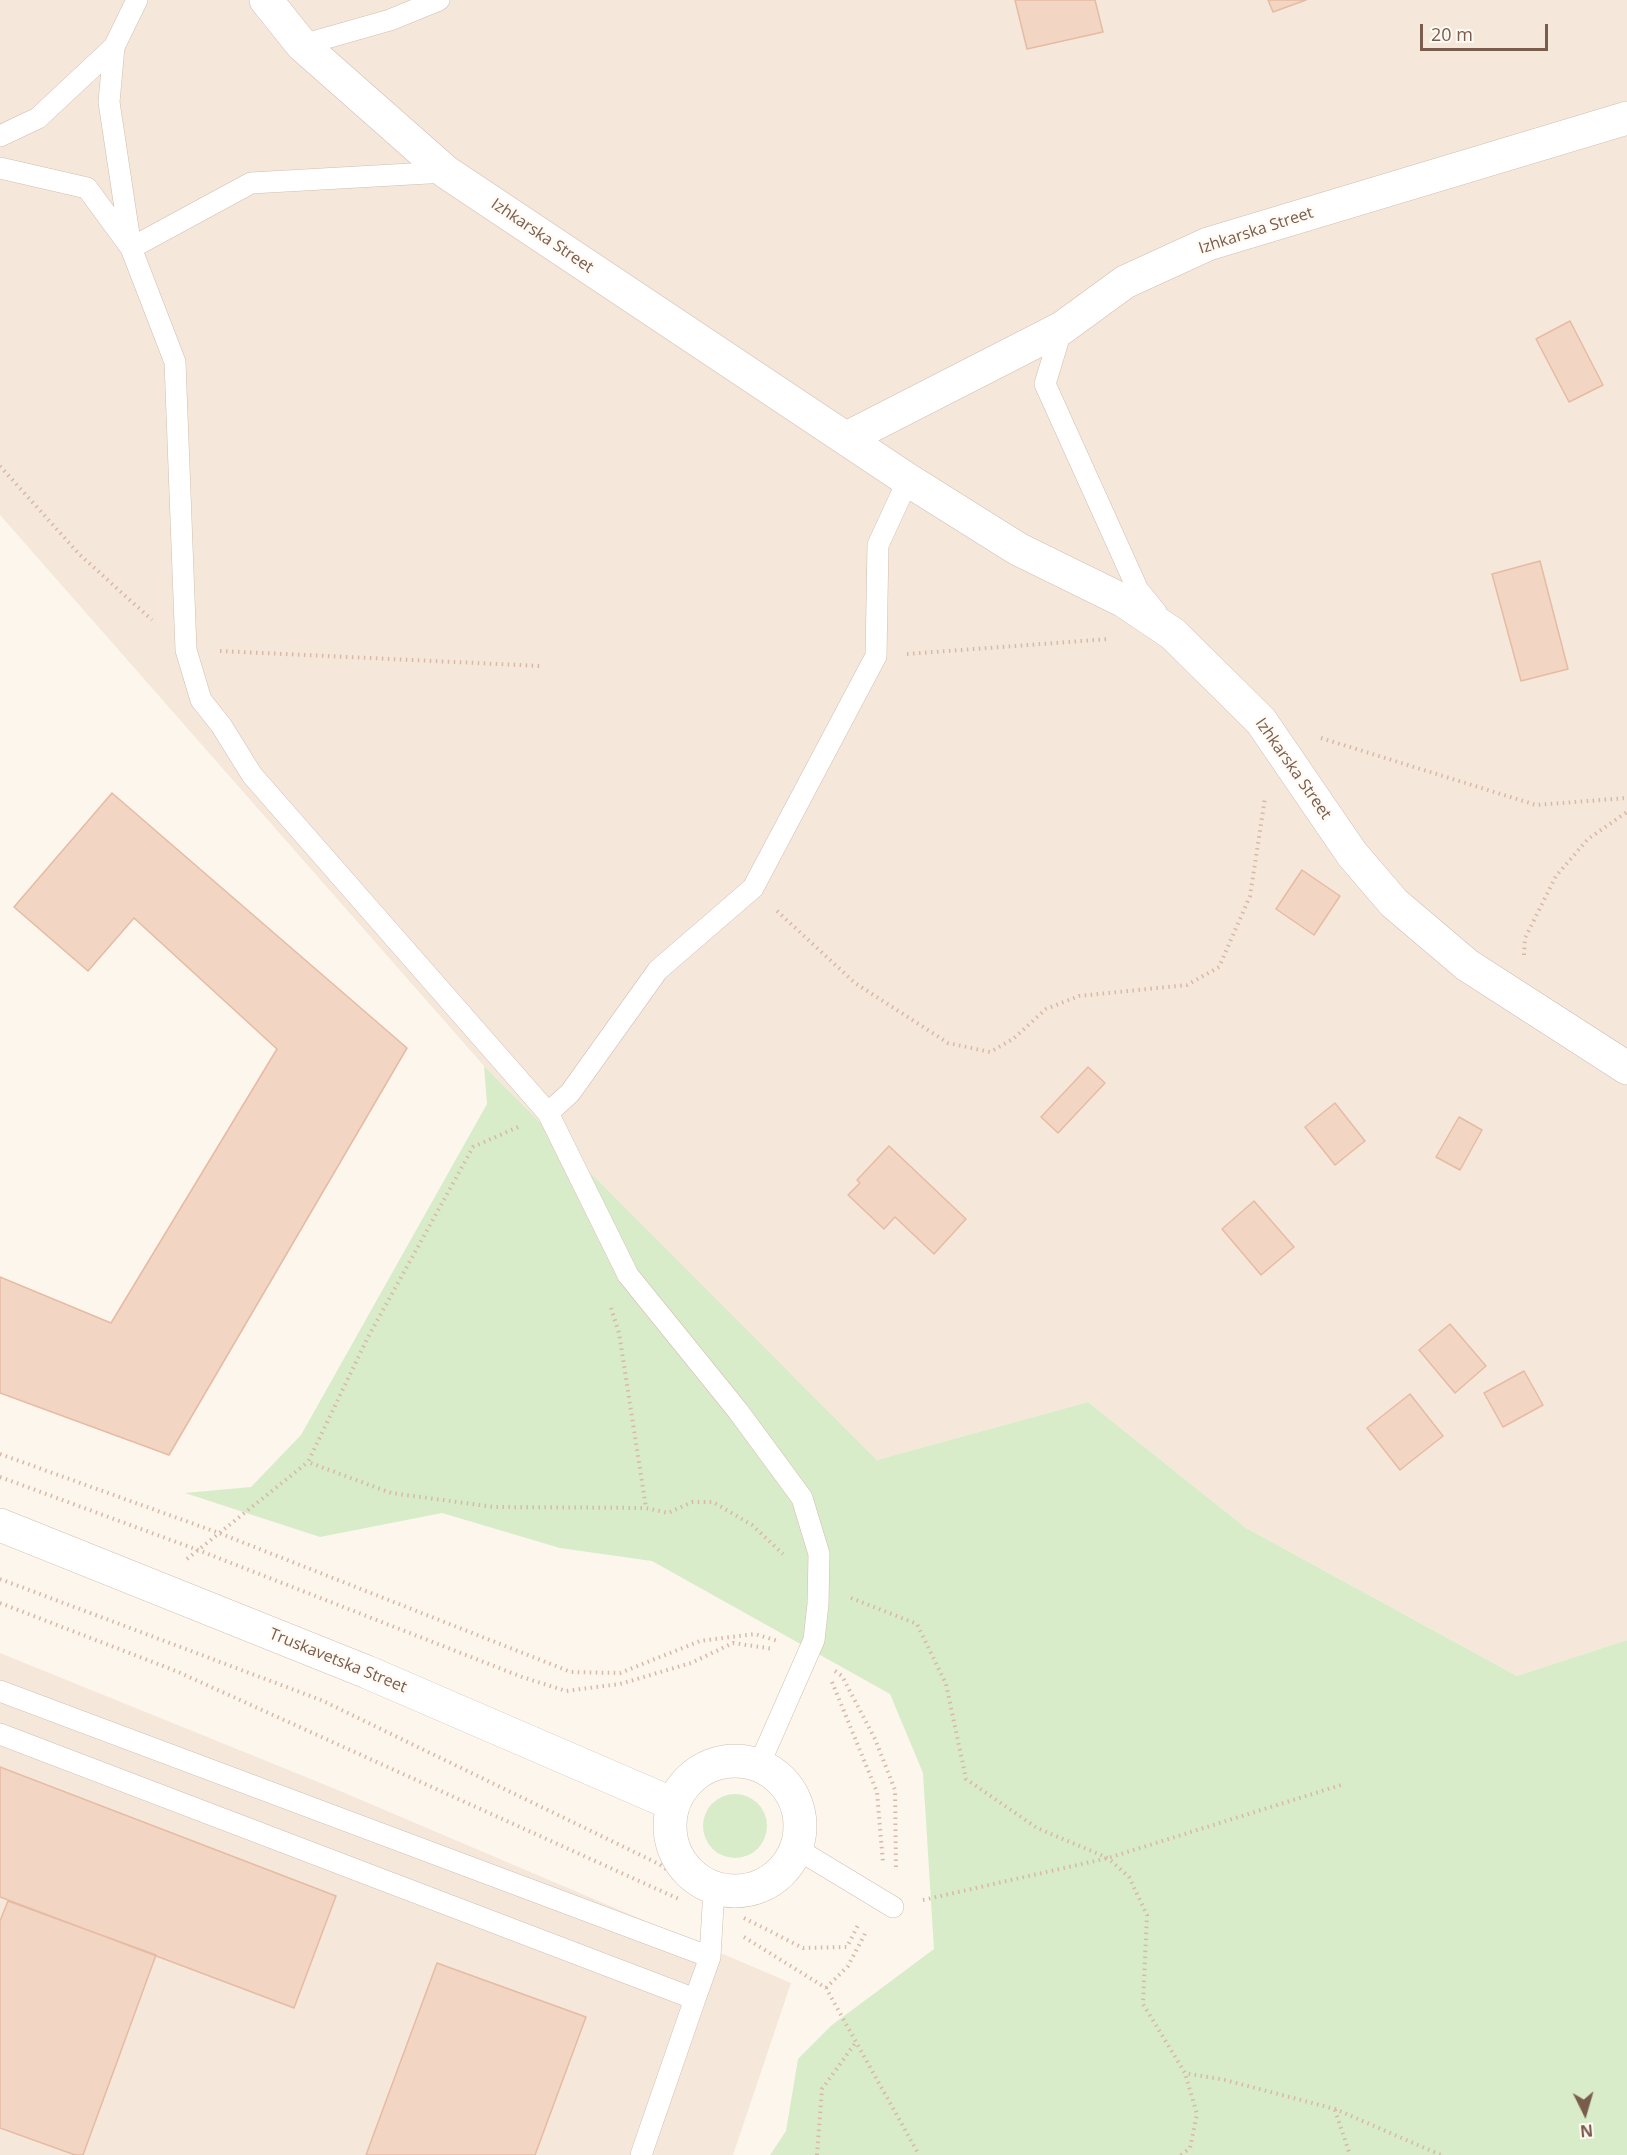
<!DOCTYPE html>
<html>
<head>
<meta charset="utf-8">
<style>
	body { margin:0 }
	#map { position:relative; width:1627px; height:2155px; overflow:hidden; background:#fdf6ec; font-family:"Open Sans",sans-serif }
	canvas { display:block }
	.north { position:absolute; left:1555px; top:2083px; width:60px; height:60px; -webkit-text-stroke:4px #fffaf3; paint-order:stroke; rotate:175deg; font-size:16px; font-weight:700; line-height:24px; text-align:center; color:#7a5c4d }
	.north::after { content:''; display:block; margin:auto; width:21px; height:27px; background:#7a5c4d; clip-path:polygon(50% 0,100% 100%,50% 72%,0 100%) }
	.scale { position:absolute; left:1420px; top:24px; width:128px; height:27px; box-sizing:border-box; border:3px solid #7a5c4d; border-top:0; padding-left:8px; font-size:18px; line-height:21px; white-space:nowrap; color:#7a5c4d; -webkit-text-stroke:4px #fffaf3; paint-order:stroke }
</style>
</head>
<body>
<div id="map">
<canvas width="1627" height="2155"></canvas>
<div class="north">N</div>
<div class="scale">20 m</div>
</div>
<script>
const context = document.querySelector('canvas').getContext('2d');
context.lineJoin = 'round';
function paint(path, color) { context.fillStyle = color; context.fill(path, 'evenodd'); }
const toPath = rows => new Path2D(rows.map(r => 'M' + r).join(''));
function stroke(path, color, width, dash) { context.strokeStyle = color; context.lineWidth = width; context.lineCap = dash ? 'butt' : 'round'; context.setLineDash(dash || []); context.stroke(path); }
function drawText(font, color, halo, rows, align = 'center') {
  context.font = font + ' "Open Sans",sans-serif'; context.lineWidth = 4.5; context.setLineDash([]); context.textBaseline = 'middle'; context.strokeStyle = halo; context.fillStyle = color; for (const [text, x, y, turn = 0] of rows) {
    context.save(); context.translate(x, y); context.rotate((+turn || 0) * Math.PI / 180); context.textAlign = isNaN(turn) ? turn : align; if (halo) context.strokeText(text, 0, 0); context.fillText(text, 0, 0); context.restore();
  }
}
paint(toPath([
	[0,0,1627,0,1627,1640,1517,1676,1246,1528,1088,1402,877,1460,484,1066,0,515],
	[0,1653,333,1788,791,1983,733,2155,0,2155]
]), '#f5e8da');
paint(toPath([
	[484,1066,877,1460,1088,1402,1246,1528,1517,1676,1627,1640,1627,2155,770,2155,786,2131,798,2059,832,2025,934,1949,923,1773,890,1694,652,1561,560,1548,442,1513,320,1537,185,1493,251,1487,301,1435,487,1104],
	'703 1826a32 32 0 1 1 64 0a32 32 0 1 1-64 0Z'
]), '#d8ecc9');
const building = toPath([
	[1015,0,1095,0,1103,32,1027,49,1015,0],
	[1268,0,1306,0,1273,12,1268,0],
	[1570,321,1603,385,1569,402,1536,339,1570,321],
	[1540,561,1568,669,1521,681,1492,574,1540,561],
	[112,793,407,1048,169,1455,0,1393,0,1277,111,1323,277,1049,134,918,88,971,14,907,112,793],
	[1302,870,1340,896,1314,935,1276,909,1302,870],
	[1088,1067,1105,1083,1058,1133,1041,1117,1088,1067],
	[1335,1103,1365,1141,1335,1165,1305,1127,1335,1103],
	[1459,1117,1482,1130,1460,1170,1436,1157,1459,1117],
	[889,1146,966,1219,934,1254,895,1217,884,1229,848,1195,860,1183,857,1180,889,1146],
	[1254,1201,1294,1247,1261,1275,1222,1229,1254,1201],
	[1450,1324,1486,1366,1455,1393,1419,1350,1450,1324],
	[1524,1371,1543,1405,1503,1427,1484,1393,1524,1371],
	[1410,1394,1443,1436,1400,1470,1367,1428,1410,1394],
	[0,1767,336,1896,294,2008,0,1897,0,1767],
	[8,1901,156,1955,83,2155,75,2155,0,2128,0,1921,8,1901],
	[437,1963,586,2017,535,2155,366,2155,437,1963]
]);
paint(building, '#f3d5c3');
stroke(building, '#e6bba3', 1.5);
const service = toPath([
	[137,0,114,47,109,102,131,248,175,362,186,650,201,700,221,725,252,775,548,1113,628,1275,738,1411,802,1498,819,1554,818,1604,814,1640,759,1765],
	[302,45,390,20,439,0],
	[0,136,38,118,114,47],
	[0,168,87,188,131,248,251,183,446,172],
	[1062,328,1045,384,1138,590,1156,612],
	[548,1113,570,1093,658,970,753,888,876,656,878,545,908,480],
	[0,1691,710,1957,695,1999,0,1734],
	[797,1849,893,1907],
	[710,1957,714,1889],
	[641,2155,695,1999]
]);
const minor = toPath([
	[266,0,302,45,446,172,908,480,1018,549,1124,601,1173,634,1261,721,1352,854,1394,903,1467,965,1627,1068],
	[847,438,1062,328,1125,282,1208,244,1627,118],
	[0,1525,367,1672,673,1804],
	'670 1826a65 65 0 1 1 130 0a65 65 0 1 1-130 0Z'
]);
stroke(service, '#d1beb0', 22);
stroke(minor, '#d1beb0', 34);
stroke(toPath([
	[0,466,80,555,152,620],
	[220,651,540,666],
	[907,654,1109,639],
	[1321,738,1536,805,1627,798],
	[777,911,855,983,948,1043,990,1052,1013,1039,1046,1009,1079,996,1187,985,1219,967,1250,896,1265,798],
	[1524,955,1525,938,1556,876,1588,839,1627,812],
	[518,1127,473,1147,367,1339,308,1462,391,1493,494,1507,646,1508],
	[611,1308,619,1333,646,1508,668,1513,692,1502,713,1502,752,1525,783,1554],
	[0,1454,219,1533,571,1672,620,1673,700,1641,755,1634,778,1641],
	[0,1477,198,1550,522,1677,566,1691,620,1684,691,1663,733,1643,774,1649],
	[187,1559,308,1462],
	[0,1579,321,1700,659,1864,684,1882],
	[851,1598,917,1624,946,1684,966,1779,1037,1828,1108,1858,1129,1877,1147,1915,1143,2004,1185,2073,1225,2080,1335,2109,1441,2155],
	[0,1603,176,1671,681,1900],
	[835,1671,842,1676,875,1739,895,1790,896,1869],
	[832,1682,877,1792,883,1863],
	[923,1900,1108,1858,1341,1785],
	[744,1918,803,1948,847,1947,859,1923],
	[744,1937,826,1988,919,2155],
	[826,1988,848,1966,867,1930],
	[1335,2110,1350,2155],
	[817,2155,822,2089,856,2042],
	[1181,2155,1190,2148,1197,2114,1185,2073]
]), '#d9b8a5', 4, [1.5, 4.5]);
stroke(service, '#fff', 21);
stroke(minor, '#fff', 33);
drawText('16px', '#7a5c4d', '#fffaf3', [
	["Izhkarska Street",1256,231,-18],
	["Izhkarska Street",542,236,34],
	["Izhkarska Street",1293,769,55],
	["Truskavetska Street",338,1661,22]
]);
</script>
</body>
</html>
